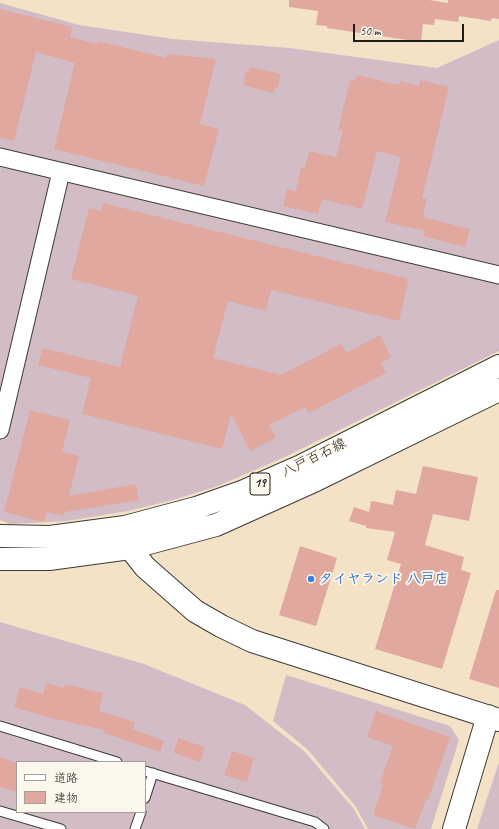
<!DOCTYPE html>
<html>
<head>
<meta charset="utf-8">
<style>
	body { margin:0 }
	#map { position:relative; width:499px; height:829px; overflow:hidden; background:#f3e2c6; font-family:Caveat,"Klee One",sans-serif }
	canvas { display:block }
	.legend { position:absolute; left:16px; top:761px; width:130px; height:52px; box-sizing:border-box; background:#fbf7ec; border:1px solid #a29f99; margin:0; padding:5px 7px; list-style:none; font-size:12px; color:#1c1c1c }
	.legend li { display:flex; align-items:center; gap:8px; height:20px }
	.legend b { width:20px; border:1px solid #a29f99 }
	.scale { position:absolute; left:353px; top:24px; width:111px; height:18px; box-sizing:border-box; border:2px solid #1c1c1c; border-top:0; padding-left:5px; font-size:12px; line-height:14px; white-space:nowrap; color:#1c1c1c; -webkit-text-stroke:3px #fbf7ec; paint-order:stroke }
</style>
</head>
<body>
<div id="map">
<canvas width="499" height="829"></canvas>
<ul class="legend">
<li><b style="height:5px;background:#fff"></b>道路</li>
<li><b style="height:11px;background:#e0a89e"></b>建物</li>
</ul>
<div class="scale">50 m</div>
</div>
<script>
const context = document.querySelector('canvas').getContext('2d');
context.lineJoin = 'round';
function paint(path, color) { context.fillStyle = color; context.fill(path, 'evenodd'); }
const toPath = rows => new Path2D(rows.map(r => 'M' + r).join(''));
function stroke(path, color, width, dash) { context.strokeStyle = color; context.lineWidth = width; context.lineCap = dash ? 'butt' : 'round'; context.setLineDash(dash || []); context.stroke(path); }
function drawText(font, color, halo, rows, align = 'center') {
  context.font = font + ' Caveat,"Klee One",sans-serif'; context.lineWidth = 3.5; context.setLineDash([]); context.textBaseline = 'middle'; context.strokeStyle = halo; context.fillStyle = color; for (const [text, x, y, turn = 0] of rows) {
    context.save(); context.translate(x, y); context.rotate((+turn || 0) * Math.PI / 180); context.textAlign = isNaN(turn) ? turn : align; if (halo) context.strokeText(text, 0, 0); context.fillText(text, 0, 0); context.restore();
  }
}
paint(toPath([
	[0,3,79,25,173,39,290,48,437,68,499,40,499,351,287,456,218,486,173,500,128,511,67,521,10,524,0,520],
	[0,622,144,664,245,705,305,752,354,809,365,829,0,829],
	[17,762,145,762,145,812,17,812],
	[286,675,450,726,459,740,431,829,368,829,356,807,308,750,273,721],
	[499,762,499,829,477,829]
]), '#d2bdc7');
paint(toPath([
	[289,0,429,0,448,3,448,0,499,0,499,19,492,18,491,21,459,16,458,22,435,19,434,25,423,24,421,42,327,28,327,26,316,25,318,11,289,7],
	[0,9,72,27,70,37,97,44,98,41,166,58,167,54,216,59,200,124,219,129,204,186,54,149,75,63,36,52,14,141,0,138],
	[250,67,281,74,278,88,275,87,273,93,243,85,246,71,249,72],
	[357,75,399,85,400,81,419,86,420,80,449,87,422,198,427,199,423,217,470,229,465,247,423,236,425,231,385,222,401,157,377,151,362,209,322,199,318,214,283,206,287,189,296,191,301,167,305,168,309,151,336,157,343,131,338,130,350,80,356,81],
	[103,203,409,279,399,321,271,290,266,311,228,301,213,358,281,375,341,344,346,353,380,335,391,357,381,363,386,373,309,413,305,407,269,425,276,438,250,451,231,414,222,449,82,414,91,378,38,365,43,348,120,367,138,296,71,279,89,208,101,211],
	[30,410,70,420,62,452,79,456,69,496,136,484,139,500,65,512,64,516,47,512,44,522,4,512],
	[423,466,478,477,469,521,433,514,425,545,464,557,461,570,471,573,442,669,375,649,401,564,387,560,395,532,366,528,366,526,349,521,354,507,369,512,371,501,393,505,396,490,416,494],
	[300,546,337,558,316,626,279,615],
	[496,590,499,590,499,688,469,679],
	[46,683,64,688,65,684,103,693,99,711,135,722,133,729,164,741,160,752,104,733,105,730,46,717,14,707,20,687,43,694],
	[376,711,450,737,428,800,426,799,415,829,373,815,383,785,380,783,393,746,367,737],
	[178,738,205,747,200,762,174,753],
	[232,751,254,758,247,782,224,775],
	[0,757,17,763,17,792,0,787]
]), '#e0a89e');
const service = toPath([
	[0,726,117,762],
	[145,771,315,822,324,829],
	[145,798,153,773],
	[0,811,61,829],
	[135,829,141,812]
]);
const minor = toPath([
	[0,157,499,275],
	[0,430,61,172]
]);
const tertiary = toPath([
	[126,532,130,548,145,567,195,611,221,626,252,641,499,720],
	[454,829,488,716]
]);
const primary = toPath([
	[0,536,50,537,125,527,196,508,244,491,301,466,499,366],
	[0,559,49,559,130,548,216,525,316,480,499,390]
]);
stroke(service, '#3c3a36', 11);
stroke(minor, '#3c3a36', 19);
stroke(tertiary, '#3c3a36', 24);
stroke(primary, '#3c3a36', 24);
stroke(service, '#fff', 9);
stroke(minor, '#fff', 17);
stroke(tertiary, '#fff', 22);
stroke(primary, '#fff', 22);
for (const [x, y, r, color] of [
	[311,579,4,"#3f7fe0"]
]) { const dot = new Path2D(); dot.arc(x, y, r, 0, 2 * Math.PI); context.fillStyle = color; context.fill(dot); stroke(dot, '#fbf7ec', 1.5); }
for (const [x, y, w] of [
	[260,484,20]
]) { const box = new Path2D(); box.roundRect(x - w / 2, y - 11, w, 22, 3); context.fillStyle = '#fbf7ec'; context.fill(box); stroke(box, '#1c1c1c', 1); }
drawText('bold 13px', '#1c1c1c', null, [
	["19",260,484]
]);
drawText('14px', '#1c1c1c', '#fbf7ec', [
	["八戸百石線",314,458,-26]
]);
drawText('bold 14px', '#366cbe', '#fbf7ec', [
	["タイヤランド 八戸店",319,579]
], 'left');
</script>
</body>
</html>
